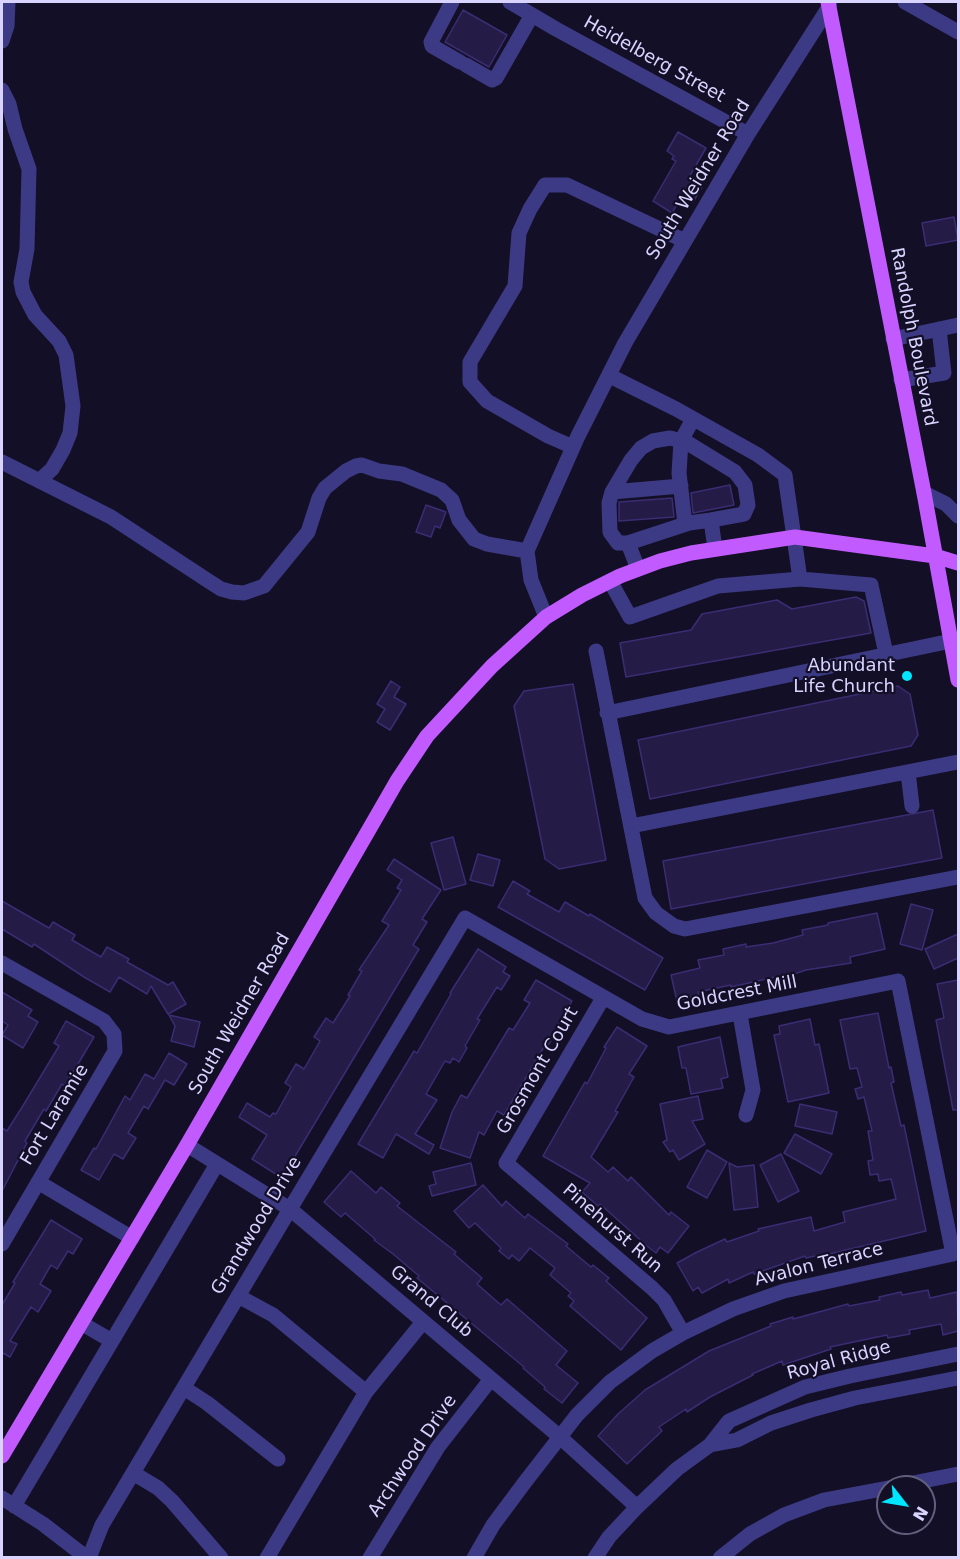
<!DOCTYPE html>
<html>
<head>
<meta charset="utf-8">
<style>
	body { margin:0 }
	#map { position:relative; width:960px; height:1559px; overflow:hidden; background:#130f26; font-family:"DejaVu Sans",sans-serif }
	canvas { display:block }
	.frame { position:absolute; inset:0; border:3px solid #d9d4ff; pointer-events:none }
	.north { position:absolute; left:876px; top:1475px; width:60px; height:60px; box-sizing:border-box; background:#130f26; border:2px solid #625e7d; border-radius:50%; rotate:121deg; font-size:16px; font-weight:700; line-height:24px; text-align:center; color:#d9d4ff }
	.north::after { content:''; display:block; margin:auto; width:21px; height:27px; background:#00e5ff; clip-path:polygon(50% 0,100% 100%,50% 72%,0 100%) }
</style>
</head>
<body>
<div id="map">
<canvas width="960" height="1559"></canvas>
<div class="frame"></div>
<div class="north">N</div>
</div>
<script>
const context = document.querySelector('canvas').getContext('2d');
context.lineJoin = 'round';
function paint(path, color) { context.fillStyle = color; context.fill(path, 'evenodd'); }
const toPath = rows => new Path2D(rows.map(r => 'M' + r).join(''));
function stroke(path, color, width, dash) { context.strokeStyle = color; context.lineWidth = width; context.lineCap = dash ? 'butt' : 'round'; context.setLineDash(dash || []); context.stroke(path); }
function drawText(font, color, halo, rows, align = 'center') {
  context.font = font + ' "DejaVu Sans",sans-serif'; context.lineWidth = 4.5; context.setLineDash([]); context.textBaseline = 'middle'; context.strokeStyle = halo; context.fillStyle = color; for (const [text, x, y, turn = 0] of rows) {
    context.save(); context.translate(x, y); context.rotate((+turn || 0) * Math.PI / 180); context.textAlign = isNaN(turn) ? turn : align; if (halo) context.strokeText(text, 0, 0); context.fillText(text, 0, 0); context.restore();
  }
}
const building = toPath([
	[463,10,507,35,489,67,445,42,463,10],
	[678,132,706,148,688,179,702,187,693,202,682,196,672,213,653,201,676,161,672,159,674,156,667,151,678,132],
	[954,217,958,240,926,246,922,223,954,217],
	[730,485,734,505,693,513,691,493,730,485],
	[672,498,674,517,619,521,619,502,672,498],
	[426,505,446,512,440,528,435,526,431,537,416,532,426,505],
	[856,597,864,601,871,633,626,677,620,643,691,630,702,614,777,600,792,609,856,597],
	[391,681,400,687,394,697,406,704,390,730,377,722,385,709,377,704,391,681],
	[573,684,606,860,559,869,545,859,514,706,524,691,573,684],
	[898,686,910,694,918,735,911,746,650,799,638,740,898,686],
	[933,810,942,858,671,909,663,861,933,810],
	[453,837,466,884,444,890,431,843,453,837],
	[478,854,500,860,493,886,470,880,478,854],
	[394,859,441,890,422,919,427,922,413,945,419,949,282,1178,252,1159,267,1135,239,1117,247,1103,270,1117,273,1113,276,1114,291,1087,285,1083,296,1064,304,1069,320,1041,314,1037,326,1018,333,1023,350,996,348,995,362,971,359,970,389,925,382,921,401,890,397,888,402,880,387,870,394,859],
	[513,881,530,891,527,894,559,912,565,902,589,916,590,914,663,958,645,990,498,907,513,881],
	[2,901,49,928,53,922,75,935,72,940,101,957,107,947,129,959,127,962,168,985,173,982,186,1004,168,1014,151,986,147,994,119,977,110,992,84,977,34,944,32,947,2,929,2,901],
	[911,904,933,910,922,950,900,944,911,904],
	[877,913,885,949,850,957,851,963,806,970,785,977,784,975,731,987,731,985,698,992,699,995,677,1001,671,975,700,968,698,960,724,955,723,949,746,944,746,947,773,943,803,935,802,930,828,925,828,923,877,913],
	[958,934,958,958,934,969,925,949,958,934],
	[478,949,506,967,503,972,510,976,501,990,497,987,477,1019,480,1020,465,1046,467,1048,459,1062,453,1058,450,1063,445,1061,426,1094,437,1100,415,1134,434,1145,429,1154,396,1134,383,1158,358,1144,414,1051,417,1053,451,994,450,993,478,949],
	[536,980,572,1001,557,1027,559,1028,547,1047,545,1045,504,1115,497,1111,484,1135,479,1132,470,1158,440,1148,452,1112,461,1095,467,1098,509,1028,513,1030,530,1003,524,1000,536,980],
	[958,980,958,1110,953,1110,936,1020,944,1018,937,984,958,980],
	[2,992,32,1010,28,1016,38,1022,23,1048,2,1035,8,1025,2,1021,2,992],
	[878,1013,889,1068,891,1067,894,1082,891,1083,901,1126,904,1125,926,1231,825,1255,824,1254,806,1258,805,1256,754,1274,753,1272,729,1283,728,1279,702,1293,698,1287,693,1291,677,1263,697,1252,725,1239,727,1242,759,1231,758,1229,811,1217,814,1231,845,1222,843,1212,896,1199,891,1179,879,1181,878,1174,870,1175,868,1161,873,1160,868,1131,872,1131,864,1097,858,1099,855,1089,862,1087,857,1068,850,1069,840,1020,878,1013],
	[169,1015,200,1022,194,1047,171,1041,175,1026,169,1015],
	[810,1019,815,1045,819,1044,829,1093,788,1102,774,1035,780,1034,779,1026,810,1019],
	[66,1021,94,1037,65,1086,62,1084,46,1111,44,1109,25,1141,27,1143,2,1191,2,1128,7,1131,24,1104,59,1046,54,1043,66,1021],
	[617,1027,647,1046,629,1074,634,1077,615,1111,618,1112,591,1157,608,1172,613,1167,628,1181,631,1177,669,1215,671,1212,689,1226,668,1253,660,1247,656,1253,647,1246,600,1204,598,1206,582,1192,590,1183,543,1156,585,1082,587,1084,606,1048,604,1047,617,1027],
	[720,1037,728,1077,721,1079,723,1088,691,1094,686,1068,682,1068,678,1047,720,1037],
	[169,1053,187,1064,174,1085,165,1080,148,1109,144,1106,128,1133,136,1138,123,1159,114,1154,99,1180,81,1170,94,1148,96,1149,125,1096,130,1100,145,1074,154,1079,169,1053],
	[698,1096,703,1119,692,1121,705,1144,679,1160,673,1150,670,1152,663,1142,667,1140,660,1104,698,1096],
	[800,1104,837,1112,832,1134,795,1126,800,1104],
	[795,1134,832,1154,821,1174,784,1153,795,1134],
	[707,1150,727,1162,707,1198,687,1187,707,1150],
	[781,1154,799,1191,778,1202,760,1165,781,1154],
	[471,1163,476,1185,432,1196,429,1186,436,1184,433,1172,471,1163],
	[729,1163,737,1167,754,1165,758,1207,734,1210,729,1163],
	[351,1171,376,1193,381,1187,400,1203,397,1206,456,1252,454,1254,482,1278,477,1284,501,1305,507,1299,567,1351,556,1365,578,1383,562,1403,544,1389,545,1387,523,1368,524,1367,417,1278,419,1276,393,1254,374,1240,375,1239,345,1213,341,1217,324,1202,351,1171],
	[483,1185,502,1206,506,1201,525,1218,528,1214,568,1244,566,1246,591,1267,593,1265,609,1278,606,1281,647,1318,621,1350,570,1306,574,1301,568,1296,571,1293,550,1275,555,1268,530,1248,519,1261,512,1255,509,1259,499,1251,501,1248,475,1223,469,1228,454,1211,483,1185],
	[51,1220,82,1239,73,1254,68,1251,57,1269,51,1265,40,1284,51,1291,38,1312,31,1307,10,1341,17,1344,10,1357,3,1353,2,1355,2,1305,15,1283,13,1282,51,1220],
	[928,1290,930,1298,957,1292,958,1331,943,1335,941,1324,909,1330,910,1334,888,1338,887,1335,830,1347,831,1349,783,1365,782,1361,752,1374,753,1375,710,1397,687,1412,686,1409,659,1427,662,1431,627,1464,598,1436,618,1414,645,1390,709,1351,771,1326,770,1324,793,1317,793,1319,848,1304,849,1306,880,1300,879,1297,901,1292,902,1295,928,1290]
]);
paint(building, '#241b47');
stroke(building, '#3b2d73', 1.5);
stroke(toPath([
	[452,2,431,42,432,46,460,62],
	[510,2,556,29,748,134],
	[905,2,958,32],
	[2,41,7,26,8,2],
	[466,65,492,80,496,78,532,15],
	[2,90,9,104,15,129,29,169,27,249,21,282,23,292,35,315,59,341,66,355,73,406,70,433,63,450,52,469,39,481],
	[893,339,958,325],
	[610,376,676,409,758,455,785,475,800,579],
	[901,380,944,373,939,329],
	[573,447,548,436,487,401,470,382,470,362,515,286,519,233,530,209,545,185,567,185,685,241],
	[2,462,111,517,207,580,221,589,232,592,244,593,264,586,308,532,319,498,325,488,346,471,356,466,362,465,379,471,402,474,441,490,452,500,459,520,474,539,487,544,527,551],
	[612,492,681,486],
	[924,493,946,504,958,516],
	[711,520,689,523,628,543,618,543,610,532,609,503,612,492,631,460,641,448,653,441,670,438,686,442,735,472,745,485,748,505,744,514,711,520,715,549],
	[685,524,679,473,681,441,693,419],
	[628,543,638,569],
	[610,581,630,617,718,586,800,579,871,585,886,654],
	[546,617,531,580,527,551,578,436,625,343,748,134,829,7,830,2],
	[596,651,645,898,656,913,674,926,685,929,958,877],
	[607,713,951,641],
	[908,772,912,806],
	[631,826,958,762],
	[2,963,104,1021,114,1034,115,1051,2,1244],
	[603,998,506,1163,652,1288,664,1300,683,1333],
	[740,1014,753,1090,746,1115],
	[187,1145,290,1209,560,1437,637,1507],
	[38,1182,132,1238],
	[238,1296,273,1315,366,1392],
	[112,1341,217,1164],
	[184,1388,207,1403,278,1459],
	[710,1445,737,1440,771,1423,811,1410,855,1398,958,1378],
	[133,1473,158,1488,172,1501,221,1558],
	[893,1487,958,1474],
	[2,1498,43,1524,87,1558],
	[14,1506,112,1341,81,1323],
	[89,1558,102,1525,290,1209,465,918,642,1019,669,1027,898,981,953,1254,784,1291,733,1309,683,1333,652,1351,610,1382,577,1415,525,1482,493,1525,474,1558],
	[267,1558,366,1392,423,1322],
	[370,1558,438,1447,491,1379],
	[595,1558,609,1537,637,1507,677,1469,710,1445,729,1421,805,1387,850,1376,958,1354],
	[720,1558,750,1534,784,1515,824,1500,888,1488]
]), '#3d3a85', 15);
stroke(toPath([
	[828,2,924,493,958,680],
	[2,1456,187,1145,397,781,427,736,492,666,546,617,582,595,620,576,660,561,691,553,795,537,935,556,958,563]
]), '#c25bff', 15);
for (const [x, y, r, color] of [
	[907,676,6,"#00e5ff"]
]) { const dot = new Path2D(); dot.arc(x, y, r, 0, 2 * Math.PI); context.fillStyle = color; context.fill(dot); stroke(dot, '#130f26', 2); }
drawText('18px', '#d9d4ff', '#130f26', [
	["Heidelberg Street",654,60,29],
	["South Weidner Road",699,180,-59],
	["Randolph Boulevard",913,337,79],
	["Goldcrest Mill",737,994,-11],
	["South Weidner Road",240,1014,-60],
	["Grosmont Court",538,1071,-60],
	["Fort Laramie",55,1115,-59],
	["Grandwood Drive",257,1226,-59],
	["Pinehurst Run",612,1229,41],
	["Avalon Terrace",819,1265,-14],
	["Grand Club",431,1302,40],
	["Royal Ridge",839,1361,-15],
	["Archwood Drive",413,1456,-56]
]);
drawText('18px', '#d9d4ff', '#130f26', [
	["Abundant",895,666],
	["Life Church",895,687]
], 'right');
</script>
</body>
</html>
